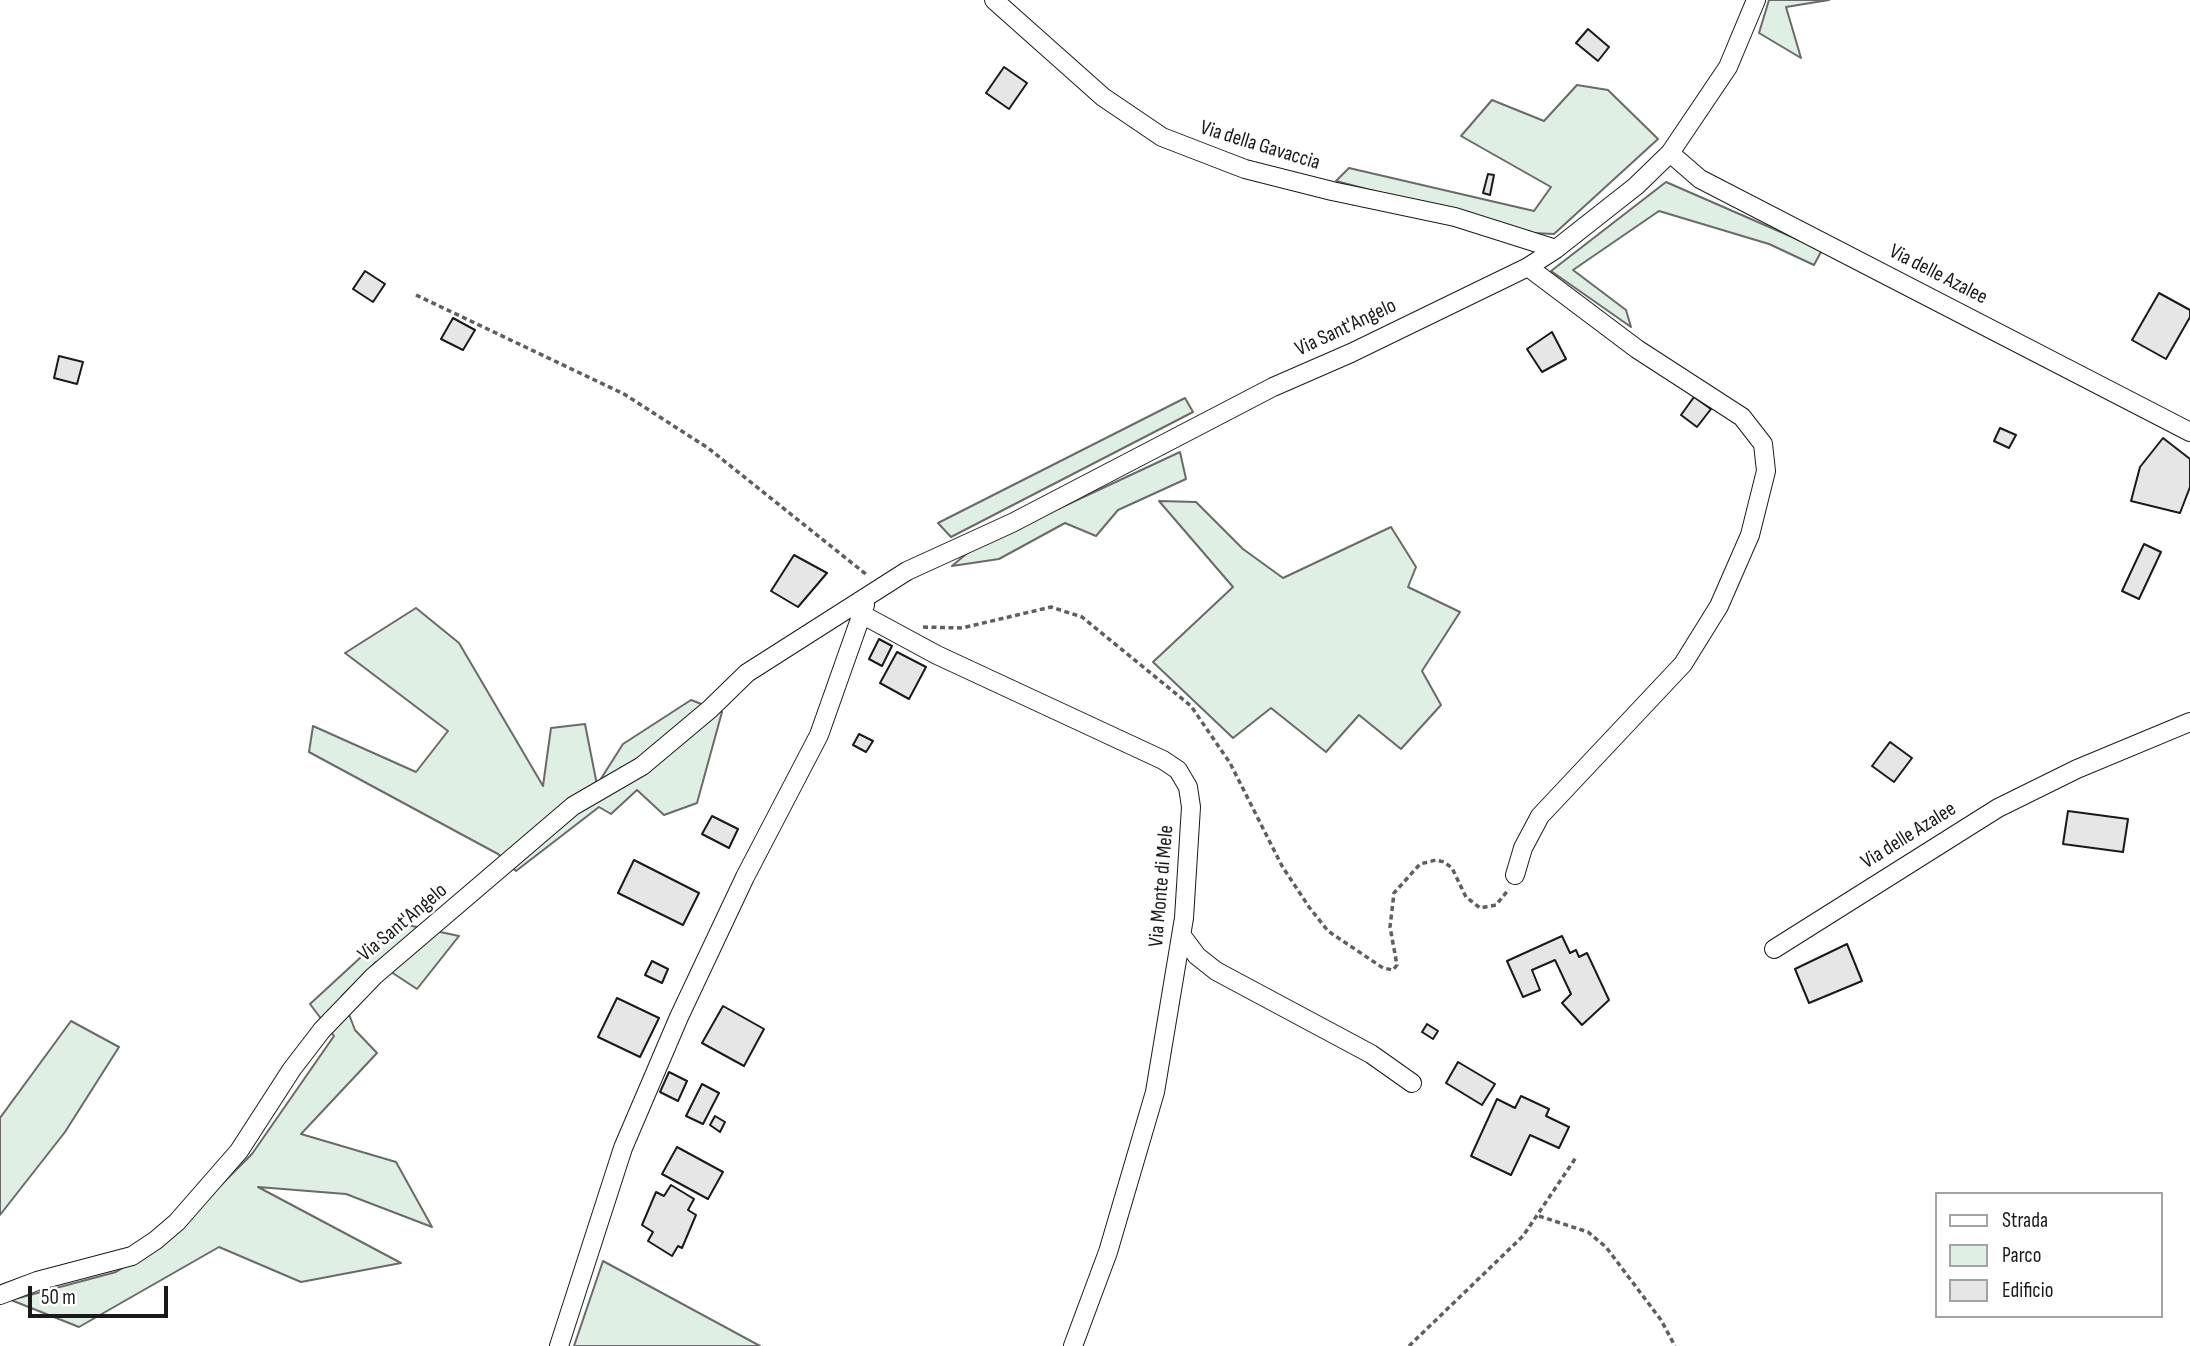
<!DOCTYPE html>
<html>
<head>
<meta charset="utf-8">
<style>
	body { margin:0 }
	#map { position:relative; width:2190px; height:1346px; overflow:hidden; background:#fff; font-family:"Sofia Sans Condensed",sans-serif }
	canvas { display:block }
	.legend { position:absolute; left:1935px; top:1192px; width:228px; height:126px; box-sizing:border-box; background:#fff; border:2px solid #a3a3a3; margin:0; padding:9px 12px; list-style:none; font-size:21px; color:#1a1a1a }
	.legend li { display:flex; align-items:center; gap:14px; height:35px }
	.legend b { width:35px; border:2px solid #a3a3a3 }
	.scale { position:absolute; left:28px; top:1286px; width:140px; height:32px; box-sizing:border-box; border:4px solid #1a1a1a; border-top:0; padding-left:9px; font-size:21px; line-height:24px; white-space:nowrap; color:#1a1a1a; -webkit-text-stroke:5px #fff; paint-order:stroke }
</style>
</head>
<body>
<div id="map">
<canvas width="2190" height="1346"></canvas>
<ul class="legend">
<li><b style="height:9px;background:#fff"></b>Strada</li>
<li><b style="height:19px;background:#e0efe3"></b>Parco</li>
<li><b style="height:19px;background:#e6e6e6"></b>Edificio</li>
</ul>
<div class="scale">50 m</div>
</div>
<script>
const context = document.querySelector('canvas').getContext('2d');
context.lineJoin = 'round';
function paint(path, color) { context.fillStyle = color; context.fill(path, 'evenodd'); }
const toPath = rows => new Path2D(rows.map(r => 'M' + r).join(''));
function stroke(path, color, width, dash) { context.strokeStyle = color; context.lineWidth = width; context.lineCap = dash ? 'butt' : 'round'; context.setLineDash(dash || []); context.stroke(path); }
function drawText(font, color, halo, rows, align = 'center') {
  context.font = font + ' "Sofia Sans Condensed",sans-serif'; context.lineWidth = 5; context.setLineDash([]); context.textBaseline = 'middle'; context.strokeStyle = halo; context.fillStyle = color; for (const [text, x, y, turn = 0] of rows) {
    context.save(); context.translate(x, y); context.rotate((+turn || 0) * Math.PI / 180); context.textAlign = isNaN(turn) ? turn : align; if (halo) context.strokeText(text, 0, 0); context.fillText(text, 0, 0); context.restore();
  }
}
const green = toPath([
	[1769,0,1829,0,1786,7,1801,58,1759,33,1769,0],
	[1577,85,1608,90,1658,139,1554,234,1533,233,1336,181,1349,168,1534,211,1551,187,1461,136,1492,100,1544,121,1577,85],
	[1666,182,1822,250,1814,265,1769,244,1659,211,1573,270,1626,310,1631,327,1551,271,1666,182],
	[1185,398,1193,412,951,537,938,523,1185,398],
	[1180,452,1186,479,1118,510,1096,536,1065,523,999,559,952,566,972,549,1180,452],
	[1159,501,1196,502,1243,549,1283,578,1391,527,1416,567,1408,587,1460,612,1422,671,1441,705,1401,749,1359,715,1326,752,1271,708,1233,738,1153,662,1233,587,1159,501],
	[416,608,459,643,543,786,551,728,585,724,597,785,623,744,691,700,722,712,697,803,664,815,637,790,611,814,599,807,516,871,498,854,309,752,313,726,416,772,448,731,345,653,416,608],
	[398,923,459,936,417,989,376,962,342,996,355,1030,377,1053,301,1134,396,1162,432,1227,346,1194,258,1187,401,1263,301,1282,219,1247,79,1327,11,1300,116,1272,162,1244,252,1154,334,1036,310,1004,398,923],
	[71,1021,119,1047,65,1132,0,1215,0,1118,71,1021],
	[603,1261,760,1346,574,1346,603,1261]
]);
paint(green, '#e0efe3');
stroke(green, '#6a6a6a', 2);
const building = toPath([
	[1588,29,1609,47,1598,61,1576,43,1588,29],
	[1004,67,1027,83,1009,109,986,93,1004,67],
	[1488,174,1494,175,1490,195,1483,193,1488,174],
	[365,271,385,284,373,302,353,289,365,271],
	[2159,293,2190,310,2190,317,2166,359,2132,340,2159,293],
	[453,318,475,330,463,350,441,339,453,318],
	[1552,332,1566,359,1542,372,1527,349,1552,332],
	[59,356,83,362,77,384,54,378,59,356],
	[1694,397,1711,409,1697,427,1681,415,1694,397],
	[2000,428,2016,435,2009,448,1994,441,2000,428],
	[2163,438,2190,459,2190,487,2180,513,2131,501,2140,467,2163,438],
	[2144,544,2161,552,2139,599,2122,591,2144,544],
	[794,555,827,573,798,607,771,591,794,555],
	[879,639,892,646,882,666,869,659,879,639],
	[897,652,926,667,909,699,880,683,897,652],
	[859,734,873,741,866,752,853,745,859,734],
	[1890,742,1912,758,1894,782,1872,766,1890,742],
	[2068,811,2128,819,2123,852,2063,844,2068,811],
	[712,816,738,829,729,848,702,834,712,816],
	[634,860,699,893,683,925,618,893,634,860],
	[1562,936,1570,953,1576,950,1579,957,1587,953,1609,1000,1582,1025,1562,1003,1571,994,1555,960,1532,970,1540,990,1523,997,1507,961,1562,936],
	[1847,944,1862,981,1809,1003,1795,969,1847,944],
	[652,961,668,969,662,983,645,975,652,961],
	[617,998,659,1018,640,1057,598,1037,617,998],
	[723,1006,764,1029,744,1066,702,1043,723,1006],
	[1427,1024,1438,1031,1433,1039,1422,1032,1427,1024],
	[1458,1062,1495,1084,1482,1105,1446,1083,1458,1062],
	[669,1072,687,1081,678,1101,660,1092,669,1072],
	[702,1084,719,1093,703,1124,686,1116,702,1084],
	[1521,1096,1549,1109,1546,1116,1569,1127,1559,1148,1530,1135,1511,1175,1471,1156,1497,1099,1515,1108,1521,1096],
	[715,1116,725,1122,720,1132,710,1125,715,1116],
	[677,1147,723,1172,708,1199,662,1174,677,1147],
	[671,1185,694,1199,688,1210,696,1215,682,1248,678,1246,672,1256,648,1241,653,1232,642,1225,656,1192,664,1196,671,1185]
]);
paint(building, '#e6e6e6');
stroke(building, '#1a1a1a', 2);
const minor = toPath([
	[994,0,1103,97,1162,137,1245,169,1332,191,1455,217,1556,249],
	[1670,153,1700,179,2190,432],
	[863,615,937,655,1163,760,1178,770,1188,787,1191,807,1184,918,1155,1092,1108,1252,1073,1346],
	[1515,875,1523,848,1540,816,1683,664,1719,606,1750,535,1766,471,1763,444,1742,417,1637,349,1528,267],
	[1182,936,1197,956,1216,971,1371,1054,1412,1083],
	[1774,949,1998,808,2077,769,2190,722],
	[0,1295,37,1281,132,1256,156,1240,177,1222,239,1151,292,1069,322,1030,374,976,573,806,642,766,710,709,747,673,907,571,1012,523,1273,387,1351,353,1528,267,1556,249,1636,186,1670,153,1728,67,1756,0],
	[559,1346,623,1148,679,1017,745,877,819,735,865,605]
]);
stroke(minor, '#1a1a1a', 20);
stroke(toPath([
	[416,295,624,394,708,448,867,575],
	[923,627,962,628,1051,607,1082,617,1191,706,1230,763,1282,866,1309,907,1328,931,1383,968,1393,970,1397,965,1390,927,1394,893,1420,864,1436,860,1444,862,1452,868,1466,897,1480,908,1496,905,1509,889],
	[1539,1216,1588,1232,1606,1247,1661,1320,1675,1346],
	[1409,1346,1523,1236,1577,1156]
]), '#5f5f5f', 3.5, [5, 3.5]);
stroke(minor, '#fff', 18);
drawText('21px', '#1a1a1a', '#fff', [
	["Via della Gavaccia",1260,146,17],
	["Via delle Azalee",1938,275,27],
	["Via Sant'Angelo",1346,328,-25],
	["Via delle Azalee",1909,836,-32],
	["Via Monte di Mele",1162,886,-85],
	["Via Sant'Angelo",403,923,-40]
]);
</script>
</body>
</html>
